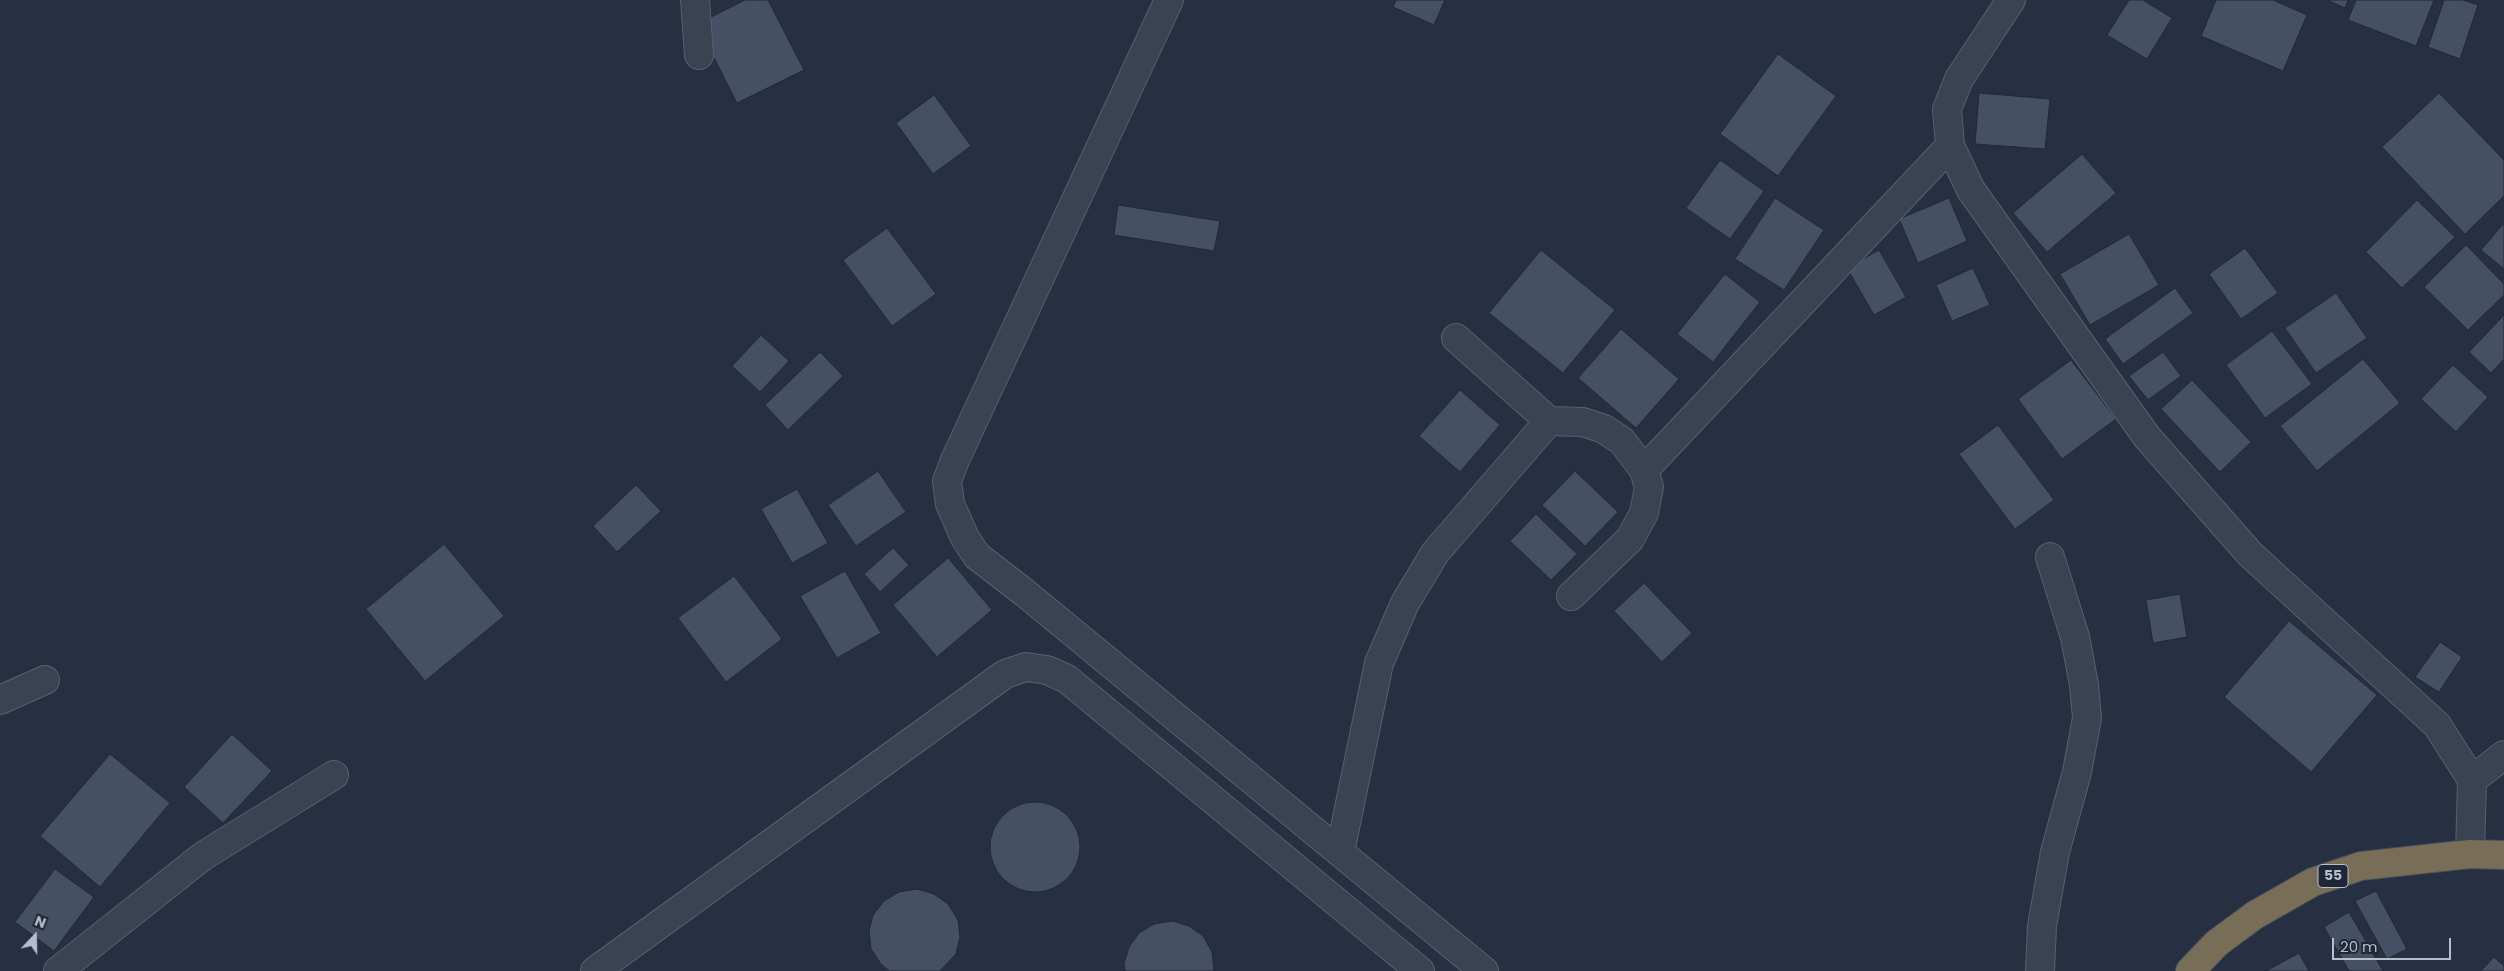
<!DOCTYPE html>
<html>
<head>
<meta charset="utf-8">
<style>
	body { margin:0 }
	#map { position:relative; width:2504px; height:971px; overflow:hidden; background:#263042; font-family:Poppins,sans-serif }
	canvas { display:block }
	.north { position:absolute; left:10px; top:911px; width:50px; height:50px; -webkit-text-stroke:4px #1f2737; paint-order:stroke; rotate:21deg; font-size:14px; font-weight:700; line-height:20px; text-align:center; color:#b7becc }
	.north::after { content:''; display:block; margin:auto; width:18px; height:22px; background:#b7becc; clip-path:polygon(50% 0,100% 100%,50% 72%,0 100%) }
	.scale { position:absolute; left:2332px; top:938px; width:119px; height:22px; box-sizing:border-box; border:2px solid #b7becc; border-top:0; padding-left:6px; font-size:15px; line-height:18px; white-space:nowrap; color:#b7becc; -webkit-text-stroke:4px #1f2737; paint-order:stroke }
</style>
</head>
<body>
<div id="map">
<canvas width="2504" height="971"></canvas>
<div class="north">N</div>
<div class="scale">20 m</div>
</div>
<script>
const context = document.querySelector('canvas').getContext('2d');
context.lineJoin = 'round';
function paint(path, color) { context.fillStyle = color; context.fill(path, 'evenodd'); }
const toPath = rows => new Path2D(rows.map(r => 'M' + r).join(''));
function stroke(path, color, width, dash) { context.strokeStyle = color; context.lineWidth = width; context.lineCap = dash ? 'butt' : 'round'; context.setLineDash(dash || []); context.stroke(path); }
function drawText(font, color, halo, rows, align = 'center') {
  context.font = font + ' Poppins,sans-serif'; context.lineWidth = 4; context.setLineDash([]); context.textBaseline = 'middle'; context.strokeStyle = halo; context.fillStyle = color; for (const [text, x, y, turn = 0] of rows) {
    context.save(); context.translate(x, y); context.rotate((+turn || 0) * Math.PI / 180); context.textAlign = isNaN(turn) ? turn : align; if (halo) context.strokeText(text, 0, 0); context.fillText(text, 0, 0); context.restore();
  }
}
const building = toPath([
	[745,0,768,0,804,70,737,103,697,24,745,0],
	[1396,0,1445,0,1434,25,1393,7,1396,0],
	[2129,0,2143,0,2172,18,2147,59,2107,35,2129,0],
	[2216,0,2273,0,2307,15,2283,71,2201,36,2216,0],
	[2327,0,2348,0,2345,8,2327,0],
	[2356,0,2434,0,2416,46,2348,20,2356,0],
	[2444,0,2463,0,2478,5,2460,59,2428,47,2444,0],
	[1778,54,1836,96,1778,176,1720,134,1778,54],
	[1979,93,2050,99,2045,149,1975,144,1979,93],
	[2439,93,2504,160,2504,196,2465,234,2382,147,2439,93],
	[934,95,971,146,933,174,896,123,934,95],
	[2082,154,2116,193,2047,252,2013,213,2082,154],
	[1720,160,1764,191,1730,239,1686,208,1720,160],
	[1775,198,1824,230,1784,290,1735,259,1775,198],
	[1949,198,1967,241,1918,263,1899,219,1949,198],
	[2417,200,2455,237,2402,288,2366,252,2417,200],
	[1118,205,1220,221,1214,251,1114,235,1118,205],
	[2504,223,2504,269,2481,250,2504,223],
	[887,228,936,294,892,326,843,260,887,228],
	[2129,234,2159,285,2090,325,2060,274,2129,234],
	[2466,245,2504,284,2504,295,2468,330,2424,287,2466,245],
	[2245,248,2278,293,2241,319,2209,274,2245,248],
	[1541,250,1615,310,1563,373,1489,313,1541,250],
	[1879,250,1906,297,1874,315,1847,268,1879,250],
	[1973,268,1990,305,1952,321,1936,285,1973,268],
	[1725,274,1760,302,1713,362,1677,334,1725,274],
	[2175,288,2193,313,2123,364,2105,339,2175,288],
	[2336,293,2367,338,2316,373,2285,328,2336,293],
	[2504,315,2504,359,2491,373,2469,352,2504,315],
	[1621,329,1679,379,1636,428,1578,378,1621,329],
	[2272,331,2312,384,2265,418,2226,365,2272,331],
	[761,335,789,361,760,392,732,366,761,335],
	[820,352,843,376,788,430,765,405,820,352],
	[2163,352,2181,376,2148,400,2129,376,2163,352],
	[2363,359,2400,403,2317,471,2280,426,2363,359],
	[2071,360,2116,419,2062,459,2018,399,2071,360],
	[2453,365,2488,397,2456,432,2421,399,2453,365],
	[2192,380,2251,442,2220,472,2161,409,2192,380],
	[1460,390,1500,425,1460,472,1419,436,1460,390],
	[1998,425,2054,500,2015,529,1959,454,1998,425],
	[878,471,906,512,856,546,828,505,878,471],
	[1575,471,1618,512,1585,546,1542,505,1575,471],
	[636,485,661,511,617,552,593,526,636,485],
	[797,489,828,543,792,563,761,509,797,489],
	[1536,514,1577,554,1551,580,1510,541,1536,514],
	[444,544,504,616,425,681,366,609,444,544],
	[893,548,909,565,880,592,864,574,893,548],
	[948,558,992,610,937,657,893,605,948,558],
	[845,571,881,633,837,658,800,596,845,571],
	[734,576,782,639,726,682,678,618,734,576],
	[1644,583,1692,633,1662,662,1614,611,1644,583],
	[2180,594,2187,637,2153,643,2146,600,2180,594],
	[2289,621,2377,695,2311,772,2224,697,2289,621],
	[2440,642,2462,657,2439,692,2415,677,2440,642],
	[232,734,272,771,223,823,184,787,232,734],
	[110,754,170,803,100,887,40,836,110,754],
	'990 847a45 45 0 1 1 90 0a45 45 0 1 1-90 0Z',
	[55,869,94,897,54,951,15,922,55,869],
	[917,889,934,894,948,904,958,920,960,937,956,954,940,971,889,971,881,964,871,949,869,931,873,915,884,901,899,892,917,889],
	[2376,891,2407,949,2387,959,2355,901,2376,891],
	[2349,912,2383,971,2349,971,2324,927,2349,912],
	[1172,921,1189,926,1203,936,1212,952,1214,971,1125,971,1124,964,1129,947,1139,933,1154,924,1172,921],
	[2299,953,2309,971,2266,971,2299,953],
	[2494,957,2504,966,2504,971,2481,971,2494,957]
]);
paint(building, '#455064');
stroke(building, '#212939', 1);
const minor = toPath([
	[695,0,699,55],
	[1169,0,955,460,947,481,950,504,965,538,977,556,1025,593,1484,971],
	[2011,0,1959,79,1947,109,1950,146,1971,190,2147,437,2250,554,2437,725,2472,780],
	[1549,421,1583,422,1604,429,1622,441,1644,470,1649,487,1644,513,1630,539,1571,596],
	[1644,470,1950,146],
	[0,700,45,680],
	[1340,852,1379,663,1405,603,1435,553,1549,421,1456,338],
	[2470,854,2472,780,2504,755],
	[58,971,203,856,334,775],
	[595,971,1005,674,1026,667,1047,670,1067,679,1420,971],
	[2040,971,2042,926,2055,852,2077,772,2087,718,2084,685,2075,637,2050,557]
]);
const highway = toPath([
	[2190,971,2217,943,2255,915,2313,882,2361,866,2470,854,2504,855]
]);
stroke(minor, '#58606f', 30);
stroke(highway, '#454d5c', 30);
stroke(minor, '#3a4352', 28);
stroke(highway, '#786d57', 28);
for (const [x, y, w] of [
	[2333,876,30]
]) { const box = new Path2D(); box.roundRect(x - w / 2, y - 11.5, w, 23, 4); context.fillStyle = '#1f2737'; context.fill(box); stroke(box, '#b7becc', 1); }
drawText('bold 14px', '#b7becc', null, [
	["55",2333,876]
]);
</script>
</body>
</html>
